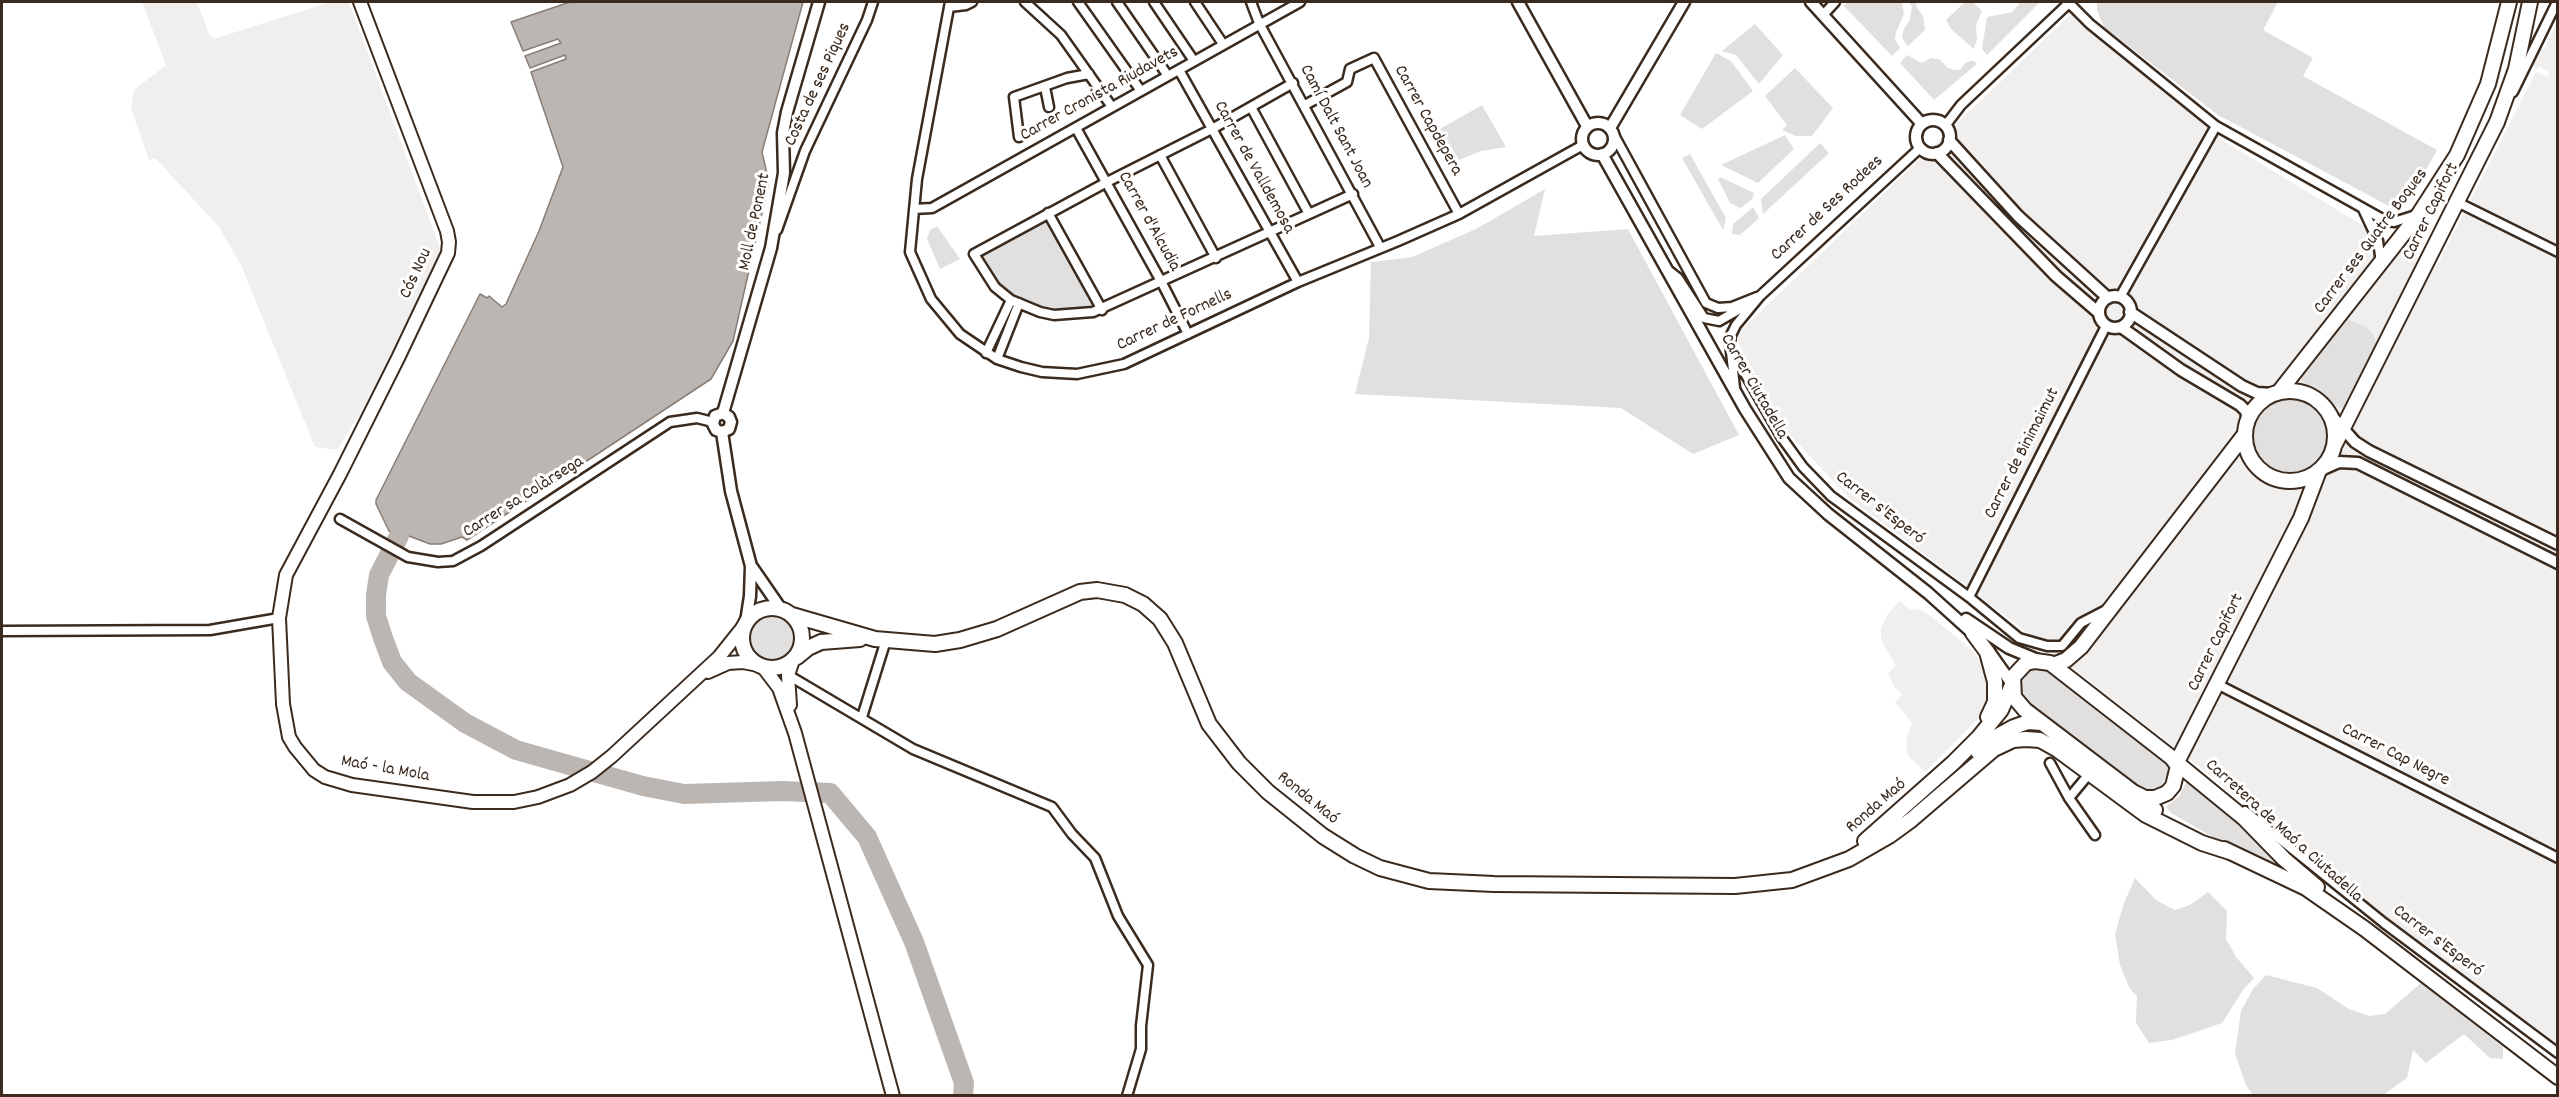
<!DOCTYPE html>
<html>
<head>
<meta charset="utf-8">
<style>
	body { margin:0 }
	#map { position:relative; width:2559px; height:1097px; overflow:hidden; background:#fff; font-family:Dekko,sans-serif }
	canvas { display:block }
	.frame { position:absolute; inset:0; border:3px solid #3b2a1e; pointer-events:none }
</style>
</head>
<body>
<div id="map">
<canvas width="2559" height="1097"></canvas>
<div class="frame"></div>
</div>
<script>
const context = document.querySelector('canvas').getContext('2d');
context.lineJoin = 'round';
function paint(path, color) { context.fillStyle = color; context.fill(path, 'evenodd'); }
const toPath = rows => new Path2D(rows.map(r => 'M' + r).join(''));
function stroke(path, color, width, dash) { context.strokeStyle = color; context.lineWidth = width; context.lineCap = dash ? 'butt' : 'round'; context.setLineDash(dash || []); context.stroke(path); }
function drawText(font, color, halo, rows, align = 'center') {
  context.font = font + ' Dekko,sans-serif'; context.lineWidth = 6; context.setLineDash([]); context.textBaseline = 'middle'; context.strokeStyle = halo; context.fillStyle = color; for (const [text, x, y, turn = 0] of rows) {
    context.save(); context.translate(x, y); context.rotate((+turn || 0) * Math.PI / 180); context.textAlign = isNaN(turn) ? turn : align; if (halo) context.strokeText(text, 0, 0); context.fillText(text, 0, 0); context.restore();
  }
}
paint(toPath([
	[142,2,197,2,209,34,214,39,330,2,349,2,441,251,362,411,337,450,315,447,241,265,219,227,155,158,149,160,131,108,134,90,166,65],
	[2072,13,2222,140,2435,269,2536,72,2547,77,2549,74,2549,72,2539,66,2537,70,2532,65,2542,48,2544,49,2557,22,2557,1059,2196,764,1959,580,1848,497,1780,424,1735,336],
	[1900,601,1911,610,1919,609,1931,616,1972,650,1981,661,1991,683,1989,704,1980,717,1925,772,1908,756,1906,740,1912,723,1895,702,1902,695,1894,686,1888,673,1896,666,1881,640,1881,628,1888,614]
]), '#f1efee');
paint(toPath([
	[1848,2,1902,2,1904,14,1896,32,1895,39,1900,48,1892,56,1844,6],
	[1909,2,1917,2,1916,6,1923,16,1925,30,1908,46,1902,38,1904,29,1910,20,1912,7],
	[1965,2,1973,2,1982,11,1976,25,1977,39,1974,49,1951,29,1946,20],
	[2021,2,2040,2,1987,55,1982,49,1987,17,2012,12],
	[2097,2,2278,2,2263,30,2313,58,2303,76,2437,150,2408,203,2389,206,2218,115,2104,27,2097,11],
	[1755,24,1783,55,1759,84,1736,55,1722,51],
	[1716,53,1731,61,1753,91,1702,129,1680,115],
	[1907,55,1922,63,1931,58,1939,59,1948,68,1955,70,1960,70,1965,63,1970,61,1974,61,1977,64,1934,100,1900,63],
	[1795,68,1833,108,1812,136,1796,136,1782,130,1787,125,1765,96],
	[1482,105,1506,147,1481,151,1459,160,1440,129],
	[1785,135,1794,149,1758,183,1721,165],
	[1820,143,1829,153,1763,214,1761,199],
	[1690,154,1726,218,1723,230,1682,158],
	[1720,177,1754,193,1752,199,1741,208,1730,203,1718,179],
	[1545,189,1534,236,1628,229,1739,435,1693,454,1621,408,1355,394,1369,338,1371,262,1412,257,1476,229],
	[1753,207,1759,218,1740,235,1732,234,1733,224],
	[1047,219,1097,308,1059,312,1037,308,1017,299,999,286,980,257],
	[937,226,960,259,940,269,927,239,930,230],
	[2345,318,2366,327,2374,336,2378,349,2346,407,2339,408,2318,388,2302,384,2302,372],
	'2254 436a37 37 0 1 1 74 0a37 37 0 1 1-74 0Z',
	'749 638a23 23 0 1 1 46 0a23 23 0 1 1-46 0Z',
	[2041,668,2050,670,2166,761,2169,770,2161,787,2154,791,2137,789,2028,704,2020,695,2019,685,2031,669],
	[2188,779,2237,816,2284,865,2284,868,2216,839,2171,813,2166,807,2179,796],
	[2135,878,2156,900,2175,910,2190,905,2208,892,2227,911,2226,939,2236,957,2254,978,2243,990,2222,1023,2172,1040,2149,1043,2136,1023,2137,996,2130,989,2120,965,2115,934,2124,903],
	[2266,975,2317,988,2349,1009,2369,1016,2385,1014,2421,983,2503,1047,2503,1059,2490,1058,2464,1034,2426,1063,2413,1050,2407,1078,2387,1092,2385,1095,2253,1095,2246,1085,2235,1054,2241,1011,2253,989]
]), '#e2e0de');
const water = toPath([
	[570,2,803,2,762,152,769,182,733,341,711,379,467,540,462,537,441,544,430,544,409,536,404,539,389,531,376,504,376,500,480,294,487,298,489,296,502,307,506,304,539,231,563,167,531,72,566,59,565,55,530,68,525,56,561,43,558,39,523,51,511,22,570,2]
]);
paint(water, '#bcb6b3');
stroke(water, '#887e77', 1.5);
stroke(toPath([
	[399,536,379,575,376,595,376,616,383,638,392,662,408,682,465,723,516,750,643,786,684,794,783,791,830,793,867,837,914,942,964,1083,963,1096]
]), '#bcb6b3', 20);
const minor = toPath([
	[950,2,917,179,910,252,931,299,960,334,997,359,1021,367,1042,372,1077,374,1124,364,1298,282,1398,241,1459,214,1583,145],
	[1025,2,1061,35,1112,107],
	[1078,2,1141,91],
	[1117,2,1168,76],
	[1154,2,1194,61],
	[1195,2,1223,44],
	[1251,2,1259,23,1380,247],
	[2069,3,2090,24,2216,126,2386,221,2394,222,2416,215],
	[949,7,966,5,972,2],
	[1823,15,1835,2],
	[1179,70,1298,282],
	[1293,83,1212,129,1107,182,974,254,995,287,1011,300,1040,312,1054,315,1093,312,1353,194],
	[1045,87,1049,107],
	[2513,92,2557,2],
	[1305,105,1347,82,1350,69,1374,58,1459,214],
	[1251,107,1309,214],
	[1945,126,1961,105,2070,2],
	[1076,128,1162,283,1188,334],
	[1614,135,1706,303,1718,308,1732,307,1757,297],
	[1019,137,1014,97,1067,78,1089,74],
	[1160,155,1216,258],
	[2457,202,2558,252],
	[914,209,932,208,1300,2],
	[2363,209,2378,241,2381,263],
	[1048,213,1102,310],
	[777,230,805,151,867,20,873,2],
	[1669,271,1678,278,1704,318,1719,321,1745,306],
	[2120,297,2216,126],
	[1731,349,1782,438,1803,467,1831,496,1969,597,2019,638,2047,646,2062,646,2081,623,2108,609],
	[986,353,1011,300],
	[997,359,1019,303],
	[1735,388,1730,343,1731,335,1736,325,1760,296,1920,148],
	[340,519,408,557,438,562,453,561,481,546,670,422,697,418,713,422],
	[1969,597,2106,326],
	[2,631,210,630,279,618],
	[788,675,913,749,1052,807,1072,834,1095,858,1118,916,1148,965,1141,1026,1141,1049,1127,1096],
	[2217,684,2558,858],
	[862,717,886,640],
	[2050,763,2069,798],
	[2089,774,2069,798,2095,835],
	[2245,811,2384,923,2558,1053]
]);
const tertiary = toPath([
	[1518,2,1587,126],
	[1811,2,1922,124],
	'1916 137a17 17 0 1 1 34 0a17 17 0 1 1-34 0Z',
	'1582 139a16 16 0 1 1 32 0a16 16 0 1 1-32 0Z',
	[1610,128,1684,2],
	[1949,140,2018,216,2108,298],
	[1937,153,2056,276,2099,313],
	[1602,154,1745,409,1789,478,1828,514,1928,593,1978,638],
	'2099 312a16 16 0 1 1 32 0a16 16 0 1 1-32 0Z',
	[2130,312,2242,386,2257,393,2273,394],
	[2121,327,2181,370,2240,405,2246,411,2248,420],
	[723,413,771,248,784,173,783,133,787,112,819,2],
	[2330,414,2355,442,2369,451,2558,544],
	[722,432,731,491,751,566,750,596,746,622],
	[722,432,716,430,713,424,715,416,723,413],
	[722,432,729,429,731,422,729,417,723,413],
	[2321,470,2339,462,2358,463,2558,563],
	[752,567,781,609],
	[1966,619,2009,648,2038,660],
	[1988,650,2012,684]
]);
const secondary = toPath([
	[360,2,447,231,449,242,448,253,398,358,340,474,286,575,279,618,283,704,289,737,295,747,314,770,325,777,352,785,473,802,514,802,538,797,570,785,592,772,612,756,719,657,743,627],
	[763,667,779,688,795,733,893,1096],
	[708,672,728,663,743,662,758,665],
	[790,705,788,675,793,660]
]);
const primary = toPath([
	'2245 436a45 45 0 1 1 90 0a45 45 0 1 1-90 0Z',
	[2279,392,2419,214,2457,155,2488,84,2509,2],
	[2335,444,2497,122,2516,69,2530,2],
	'742 638a30 30 0 1 1 60 0a30 30 0 1 1-60 0Z',
	[792,615,875,639,935,644,960,640,997,629,1080,592,1097,590,1125,595,1143,604,1160,619,1175,643,1209,724,1239,763,1268,792,1323,836,1355,856,1380,868,1429,881,1494,884,1735,886,1792,880,1849,859,1889,836,1911,820,1994,749,2013,740,2026,739,2040,740,2058,750,2146,815,2202,843,2230,852],
	[1973,633,1987,652,1995,682,1995,702,1988,717],
	[797,657,808,648,821,642,860,639],
	[2035,661,2050,663,2172,758,2178,766,2173,786,2167,793,2155,798,2145,798,2133,792,2025,710,2014,697,2013,677,2026,663,2035,661],
	[2053,665,2066,660,2081,647,2245,434],
	[1978,752,1994,738,2014,727,2028,722,2042,723],
	[2177,762,2301,518,2318,473],
	[2178,764,2244,818,2284,859,2317,887],
	[2133,792,2155,810],
	[1865,841,1953,763,1979,737,2001,710,2012,685],
	[2224,849,2306,888,2365,929,2558,1077]
]);
stroke(minor, '#3b2a1e', 13);
stroke(tertiary, '#3b2a1e', 15);
stroke(secondary, '#3b2a1e', 16);
stroke(primary, '#3b2a1e', 18);
stroke(minor, '#fff', 8);
stroke(tertiary, '#fff', 10);
stroke(secondary, '#fff', 12);
stroke(primary, '#fff', 14);
drawText('18px', '#3b2a1e', '#fff', [
	["Costa de ses Piques",819,85,-65],
	["Carrer Cronista Riudavets",1100,95,-29],
	["Carrer Capdepera",1427,121,61],
	["Camí Dalt Sant Joan",1335,127,62],
	["Carrer de Valldemosa",1253,168,61],
	["Carrer de Ses Rodees",1828,209,-43],
	["Carrer Capifort",2432,212,-64],
	["Moll de Ponent",756,222,-78],
	["Carrer d'Alcudia",1148,222,61],
	["Carrer ses Quatre Boques",2372,242,-53],
	["Cós Nou",417,274,-65],
	["Carrer de Fornells",1175,321,-25],
	["Carrer Ciutadella",1753,387,60],
	["Carrer de Binimaimut",2023,454,-63],
	["Carrer sa Colàrsega",524,498,-32],
	["Carrer s'Esperó",1879,509,38],
	["Carrer Capifort",2217,643,-64],
	["Carrer Cap Negre",2395,756,27],
	["Maó - la Mola",385,770,10],
	["Ronda Maó",1307,799,39],
	["Ronda Maó",1877,807,-41],
	["Carretera de Maó a Ciutadella",2283,832,42],
	["Carrer s'Esperó",2437,942,37]
]);
</script>
</body>
</html>
